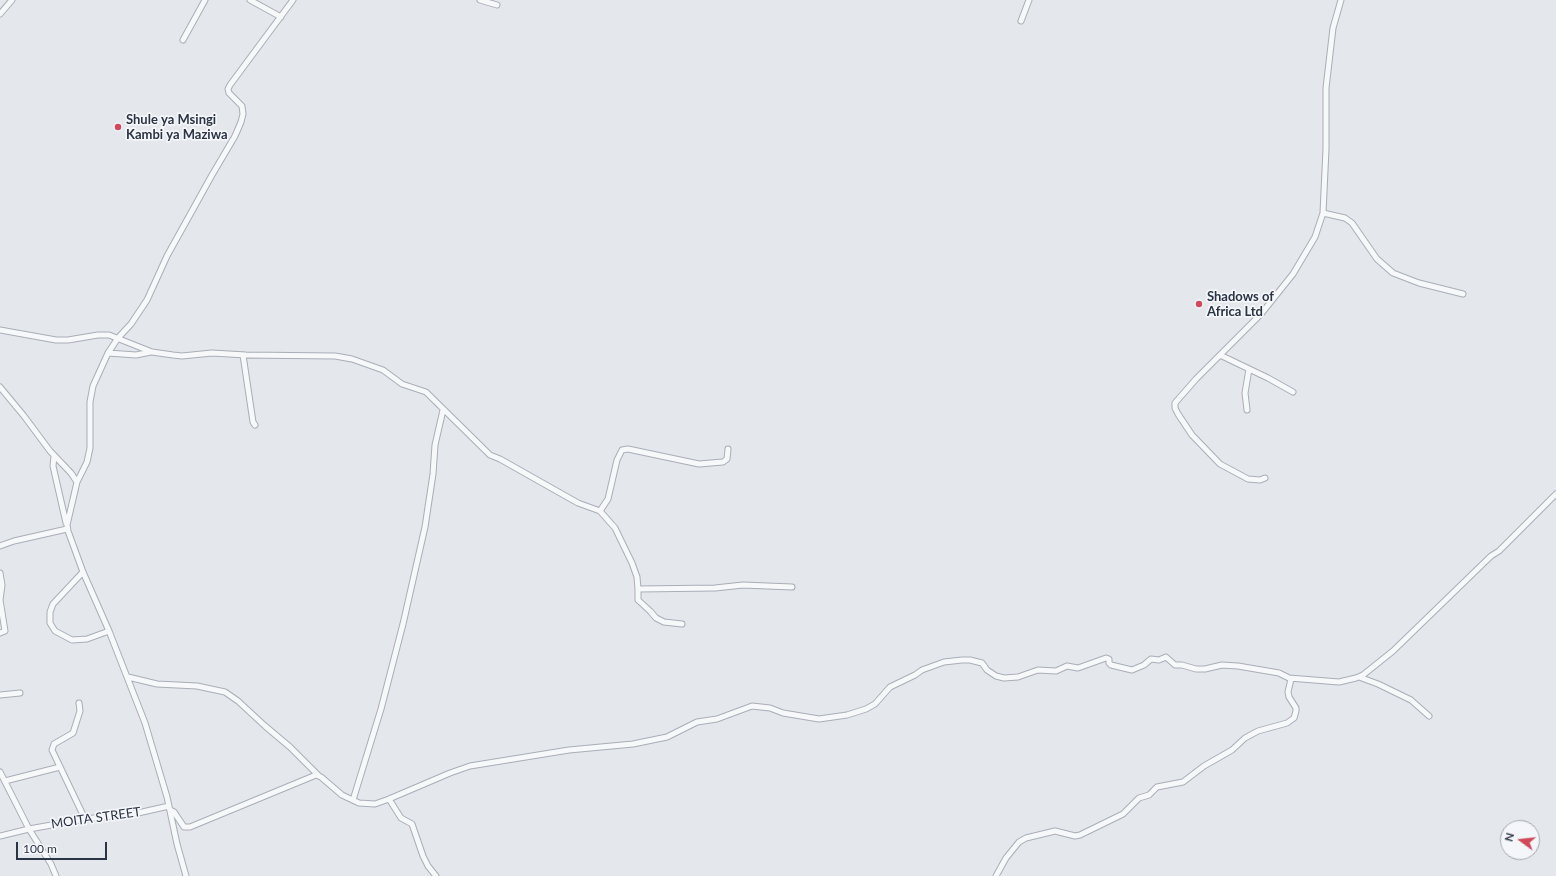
<!DOCTYPE html>
<html>
<head>
<meta charset="utf-8">
<style>
	body { margin:0 }
	#map { position:relative; width:1556px; height:876px; overflow:hidden; background:#e4e7ec; font-family:Lato,sans-serif }
	canvas { display:block }
	.north { position:absolute; left:1500px; top:820px; width:40px; height:40px; box-sizing:border-box; background:#f4f6f9; border:1px solid #a4a8b1; border-radius:50%; rotate:285deg; font-size:11px; font-weight:700; line-height:16px; text-align:center; color:#2b3445 }
	.north::after { content:''; display:block; margin:auto; width:14px; height:18px; background:#d1495b; clip-path:polygon(50% 0,100% 100%,50% 72%,0 100%) }
	.scale { position:absolute; left:16px; top:842px; width:91px; height:18px; box-sizing:border-box; border:2px solid #2b3445; border-top:0; padding-left:5px; font-size:12px; line-height:14px; white-space:nowrap; color:#2b3445; -webkit-text-stroke:3px #f4f6f9; paint-order:stroke }
</style>
</head>
<body>
<div id="map">
<canvas width="1556" height="876"></canvas>
<div class="north">N</div>
<div class="scale">100 m</div>
</div>
<script>
const context = document.querySelector('canvas').getContext('2d');
context.lineJoin = 'round';
const toPath = rows => new Path2D(rows.map(r => 'M' + r).join(''));
function stroke(path, color, width, dash) { context.strokeStyle = color; context.lineWidth = width; context.lineCap = dash ? 'butt' : 'round'; context.setLineDash(dash || []); context.stroke(path); }
function drawText(font, color, halo, rows, align = 'center') {
  context.font = font + ' Lato,sans-serif'; context.lineWidth = 3.5; context.setLineDash([]); context.textBaseline = 'middle'; context.strokeStyle = halo; context.fillStyle = color; for (const [text, x, y, turn = 0] of rows) {
    context.save(); context.translate(x, y); context.rotate((+turn || 0) * Math.PI / 180); context.textAlign = isNaN(turn) ? turn : align; if (halo) context.strokeText(text, 0, 0); context.fillText(text, 0, 0); context.restore();
  }
}
const minor = toPath([
	[250,0,281,17],
	[480,0,497,5],
	[0,14,12,0],
	[1021,21,1029,0],
	[183,40,205,0],
	[1323,213,1345,218,1352,223,1377,259,1393,273,1419,283,1463,294],
	[0,330,56,340,68,340,98,335,109,335,152,352,173,355,182,356,212,353,246,355,335,356,352,359,383,370,402,384,426,392,490,455,500,459,578,503,600,511,615,528,632,563,637,577,638,589,638,600,650,611,656,618,664,622,682,624],
	[108,353,136,355,151,352],
	[243,355,253,422,255,425],
	[1220,355,1268,378,1293,392],
	[0,387,24,416,50,451,71,473,77,482,67,525,68,531,83,572,109,631,145,723,167,797,177,844,186,876],
	[1247,410,1245,393,1249,369],
	[54,456,53,466,66,523],
	[1265,478,1260,480,1248,479,1220,464,1192,435,1178,414,1175,408,1175,403,1196,379,1261,314,1293,274,1315,237,1323,213,1326,149,1326,88,1333,28,1341,0],
	[77,482,87,462,90,448,90,402,93,386,108,353,118,338,131,324,147,300,167,256,212,175,235,136,241,122,243,114,242,106,229,93,228,89,230,85,293,0],
	[600,511,608,499,617,460,622,450,628,449,699,464,723,462,727,459,728,449],
	[0,546,14,541,67,529],
	[83,572,53,604,50,612,50,623,55,631,72,640,87,639,109,631],
	[0,573,2,585,0,600,5,631,0,633],
	[638,589,715,588,743,585,792,587],
	[128,677,157,684,197,686,225,692,238,701,265,726,290,747,319,776],
	[1359,677,1378,684,1411,700,1429,716],
	[0,695,20,693],
	[79,703,80,711,73,733,54,744,52,750,85,819],
	[0,772,29,829,51,864,56,876],
	[5,781,60,767],
	[389,799,401,818,412,824,423,856,428,866,436,876],
	[353,800,381,709,403,624,425,527,433,474,435,445,443,410],
	[170,810,174,812,184,827,190,827,316,775,321,777,342,795,359,803,375,804,389,799,450,773,470,766,569,750,633,744,667,737,697,722,717,719,752,706,770,708,783,713,819,719,847,715,866,709,875,704,890,687,915,675,922,670,944,662,962,660,970,660,982,663,987,670,996,676,1004,678,1018,677,1038,670,1056,671,1067,666,1078,668,1106,658,1109,659,1109,663,1111,665,1132,670,1144,665,1151,659,1159,660,1166,657,1175,665,1182,665,1196,669,1205,669,1222,665,1238,666,1279,673,1289,678,1339,682,1356,678,1363,675,1393,651,1491,556,1499,551,1556,494],
	[0,836,29,829,85,819,138,813,169,806],
	[996,876,1006,858,1019,842,1026,838,1055,831,1075,836,1080,835,1123,814,1139,798,1149,795,1157,787,1183,782,1204,766,1232,750,1245,738,1258,731,1287,723,1294,718,1296,711,1296,708,1289,697,1288,692,1291,679]
]);
stroke(minor, '#a9aeb7', 7);
stroke(minor, '#f7f8fa', 5);
for (const [x, y, r, color] of [
	[118,127,4,"#d1495b"],
	[1199,304,4,"#d1495b"]
]) { const dot = new Path2D(); dot.arc(x, y, r, 0, 2 * Math.PI); context.fillStyle = color; context.fill(dot); stroke(dot, '#f4f6f9', 1.5); }
drawText('bold 13px', '#2b3445', '#f4f6f9', [
	["Shule ya Msingi",126,120],
	["Kambi ya Maziwa",126,135],
	["Shadows of",1207,297],
	["Africa Ltd",1207,312]
], 'left');
drawText('13px', '#2b3445', '#f4f6f9', [
	["MOITA STREET",96,818,-8]
]);
</script>
</body>
</html>
